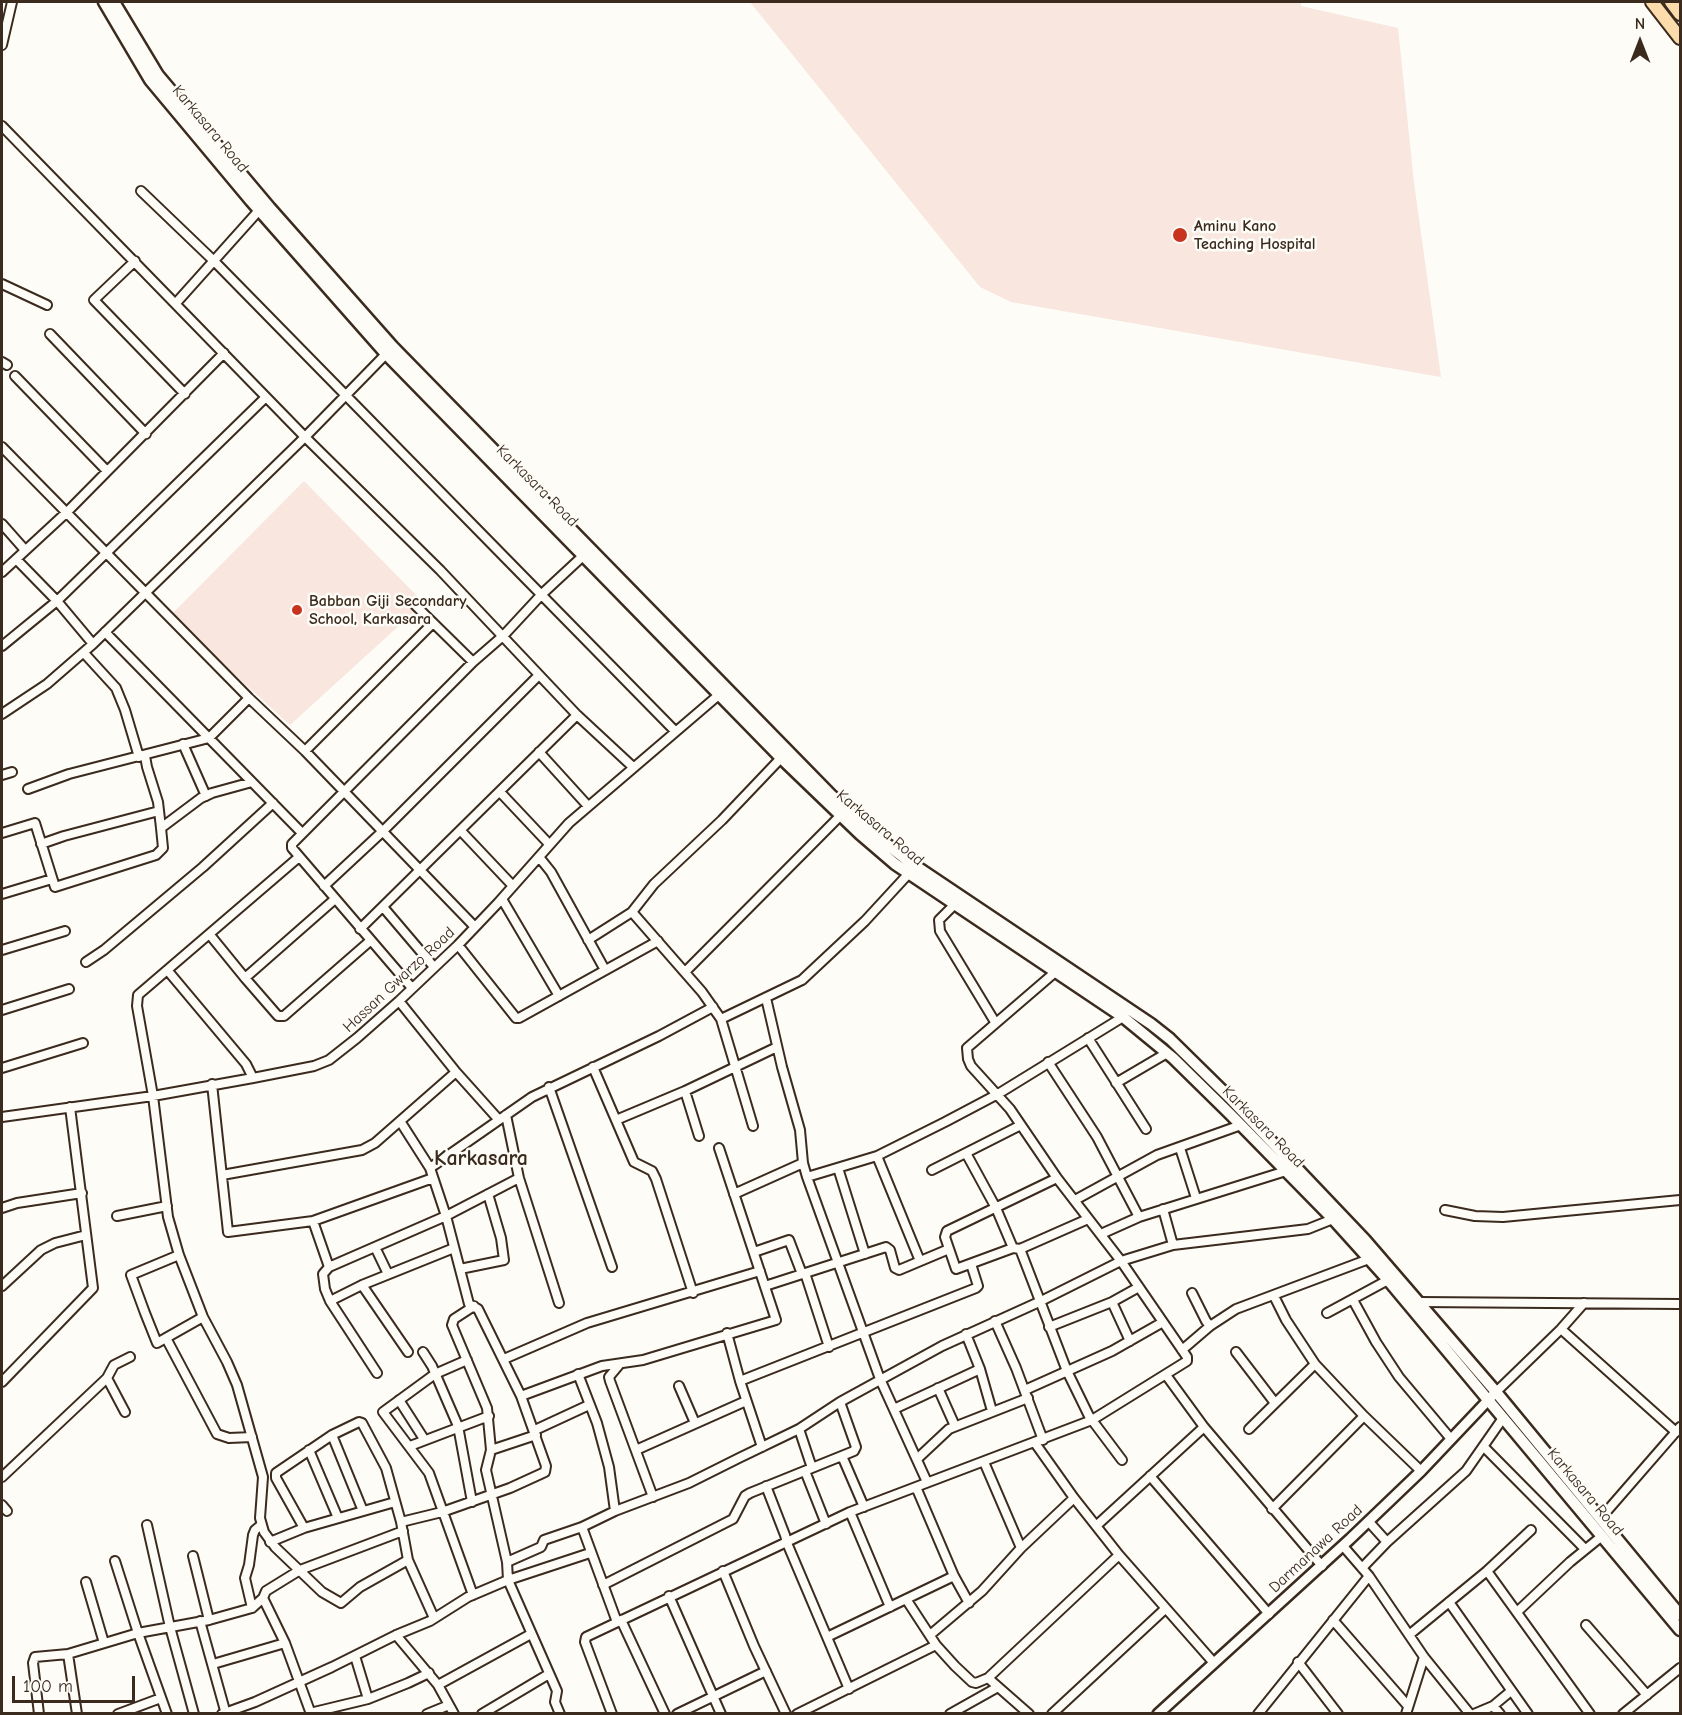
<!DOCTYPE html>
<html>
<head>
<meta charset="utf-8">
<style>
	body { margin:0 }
	#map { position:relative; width:1682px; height:1715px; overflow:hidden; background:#fdfcf7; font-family:"Comic Neue",sans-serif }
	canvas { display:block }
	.frame { position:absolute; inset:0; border:3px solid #3b2a1e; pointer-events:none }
	.north { position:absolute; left:1610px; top:12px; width:60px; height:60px; -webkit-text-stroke:4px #fdfcf7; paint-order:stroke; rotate:0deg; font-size:16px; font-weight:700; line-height:24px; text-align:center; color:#3b2a1e }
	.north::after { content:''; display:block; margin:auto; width:21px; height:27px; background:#3b2a1e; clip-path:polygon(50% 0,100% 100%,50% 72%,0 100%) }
	.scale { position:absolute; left:12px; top:1676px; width:123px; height:27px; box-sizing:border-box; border:3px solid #3b2a1e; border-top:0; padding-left:8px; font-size:18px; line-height:21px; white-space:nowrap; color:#3b2a1e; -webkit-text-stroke:4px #fdfcf7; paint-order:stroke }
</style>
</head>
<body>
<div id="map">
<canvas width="1682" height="1715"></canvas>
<div class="frame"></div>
<div class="north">N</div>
<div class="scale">100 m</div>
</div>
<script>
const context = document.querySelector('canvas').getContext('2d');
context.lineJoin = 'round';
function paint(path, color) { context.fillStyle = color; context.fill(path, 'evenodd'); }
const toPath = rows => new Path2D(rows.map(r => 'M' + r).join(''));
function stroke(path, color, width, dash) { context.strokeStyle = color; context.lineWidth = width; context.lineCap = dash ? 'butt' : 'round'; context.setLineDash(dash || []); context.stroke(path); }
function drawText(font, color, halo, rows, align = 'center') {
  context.font = font + ' "Comic Neue",sans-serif'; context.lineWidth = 5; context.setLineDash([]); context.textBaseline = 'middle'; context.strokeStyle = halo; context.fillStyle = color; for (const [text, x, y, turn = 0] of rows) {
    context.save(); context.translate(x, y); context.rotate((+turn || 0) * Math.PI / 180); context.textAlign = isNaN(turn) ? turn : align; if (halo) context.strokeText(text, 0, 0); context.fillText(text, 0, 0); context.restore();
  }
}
paint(toPath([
	[750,2,1301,2,1301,6,1398,28,1414,183,1441,377,1011,302,980,287],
	[304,481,424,603,290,725,170,616]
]), '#f8e6df');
const minor = toPath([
	[2,45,12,2],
	[2,126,305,437,440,570,577,715,633,767],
	[141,191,215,262,675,731],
	[135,261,94,300,185,394],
	[2,284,47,305],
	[176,303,262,207],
	[50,334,146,434],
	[2,362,7,365],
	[15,376,107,471],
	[2,447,249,698,305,751,475,927],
	[2,524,25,550],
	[16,559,57,601,93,644],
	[2,572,67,512,224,353],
	[414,604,473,662],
	[105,632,302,833],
	[2,646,57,601,266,397],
	[84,653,116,688,125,710,139,757],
	[2,714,47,684,93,644,305,437,388,352],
	[183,744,206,796],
	[305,751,433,623],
	[539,752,588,806],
	[2,775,12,772],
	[28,789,69,774,209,738,249,698],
	[500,792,549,844],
	[161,828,201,798,212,793,252,782],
	[461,831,513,886],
	[2,833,35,823,55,887,156,855,163,848,161,828,158,802,147,767,145,756],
	[41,844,64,836,159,811],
	[299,857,138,995,137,1006,153,1096,168,1217,179,1255,203,1317,227,1362,237,1385,263,1477,260,1518,264,1532,275,1547,322,1592,341,1603,360,1587,408,1560],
	[539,857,551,872,605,970],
	[324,886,382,832,539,675],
	[2,894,52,879],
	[502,899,559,996],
	[955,904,939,920,940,931,995,1022],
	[383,907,434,967],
	[632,912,702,992,721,1019,753,1126],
	[360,929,577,715],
	[210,935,245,978,278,1016,284,1016,370,941],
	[588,940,632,912,654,884,722,820,781,758],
	[458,945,516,1018,519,1018,658,941],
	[2,950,65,931],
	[86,962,104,950,203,867,273,803],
	[168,971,246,1064,253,1078],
	[685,972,840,816],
	[245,978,335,899],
	[412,988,292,848,292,844,473,662,504,635,542,594,584,555],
	[766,998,782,1067,800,1130,803,1163,807,1177,880,1379,927,1482],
	[399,1001,456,1072,499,1120],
	[2,1010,69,989],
	[721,1019,802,980,865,921,912,870],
	[1088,1038,1146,1129],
	[1048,1062,1097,1137,1139,1217],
	[593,1067,634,1162,652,1171,656,1179,693,1293],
	[2,1068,83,1043],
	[1116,1083,1167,1053],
	[212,1084,228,1232,313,1221,433,1178],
	[549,1087,612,1267],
	[685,1091,699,1136],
	[506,1115,519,1178,559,1303],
	[2,1117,153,1096,253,1078,314,1066,329,1060,357,1038,399,1001,458,945,498,903,569,823,721,693],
	[616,1120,685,1091,777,1047],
	[400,1121,430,1168,446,1216,469,1304,478,1309,521,1396,546,1466,545,1472,510,1488,442,1512,401,1522],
	[1180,1148,1196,1198],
	[966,1153,996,1208,1013,1248],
	[877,1156,920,1261],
	[430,1168,532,1097,659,1036,713,1007],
	[838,1168,865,1254],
	[932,1170,1021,1125],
	[222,1175,362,1150,375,1143,456,1072],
	[807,1177,877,1156,945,1122,998,1094,1123,1017],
	[1057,1178,947,1231,945,1237,956,1269,1013,1248,1020,1249,1088,1219],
	[734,1194,803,1163],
	[1075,1200,1157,1155,1241,1125],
	[2,1208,17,1203,82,1193],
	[1163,1209,1173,1245],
	[1445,1210,1475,1216,1503,1217,1680,1200],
	[117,1216,167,1206],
	[313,1221,329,1267],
	[1101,1234,1139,1217,1286,1171],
	[375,1247,388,1274],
	[1020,1249,1067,1371,1089,1416,1122,1460],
	[754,1252,789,1240,802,1274],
	[179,1255,131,1275,145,1313,157,1343,203,1317],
	[460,1269,504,1260,501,1238,488,1194],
	[805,1273,829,1347],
	[362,1285,408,1352],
	[2,1286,41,1250,55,1243,86,1235],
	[765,1286,886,1247,890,1250,895,1268,899,1270,949,1249],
	[1192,1293,1206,1321,1210,1326],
	[1274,1296,1286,1320,1315,1364,1364,1416,1421,1471],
	[1353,1300,1376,1342,1399,1377,1451,1439],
	[330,1301,362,1285,454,1248],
	[1112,1302,1130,1341],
	[1419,1302,1680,1304],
	[474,1306,454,1319,452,1325,487,1408,491,1450,486,1470,507,1562,508,1580,557,1691,555,1702,560,1714],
	[1327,1313,1388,1280],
	[995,1321,1016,1368,1043,1440],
	[1049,1327,1112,1302,1139,1287],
	[1561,1329,1676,1432],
	[727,1333,740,1381,762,1447],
	[966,1334,980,1369,992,1411],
	[166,1338,217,1434,229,1438,252,1437],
	[1182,1350,1210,1326,1236,1309,1369,1259],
	[423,1352,432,1366,458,1426,472,1502],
	[1236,1352,1275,1403],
	[504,1359,587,1323,760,1271],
	[467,1360,435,1374,383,1412,429,1473,473,1595],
	[619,1365,609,1377,610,1381,653,1497],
	[377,1373,330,1301,325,1289,323,1274,329,1267,446,1216,519,1178],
	[578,1374,597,1423,609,1467,615,1511],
	[1166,1375,1204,1427,1322,1566],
	[107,1378,125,1412],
	[740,1381,976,1288,978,1286,971,1264],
	[2,1382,93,1288,70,1107],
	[679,1386,695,1423],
	[938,1388,955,1426],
	[1025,1390,1112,1351,1163,1322],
	[1496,1392,1561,1329,1584,1303],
	[521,1396,602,1366,643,1360,776,1320,719,1148],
	[399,1400,424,1439],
	[894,1409,980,1369],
	[799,1429,812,1468],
	[1249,1429,1315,1364],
	[535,1430,589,1405],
	[332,1435,363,1511],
	[1035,1443,1074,1498,1119,1555,1214,1663],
	[410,1446,489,1416],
	[1484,1447,1585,1549],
	[309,1450,338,1518],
	[491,1450,536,1435],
	[636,1450,746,1401],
	[842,1456,864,1507],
	[917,1459,949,1429,1028,1398],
	[984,1462,1021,1548],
	[805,1471,826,1524],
	[1150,1476,1269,1614],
	[2,1477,107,1378,114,1365,130,1357],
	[766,1486,785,1535,787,1543,849,1689],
	[916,1487,954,1576,969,1603],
	[2,1505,7,1511],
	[1272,1509,1364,1416],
	[850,1512,890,1607],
	[1600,1519,1680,1427],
	[1369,1522,1387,1542],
	[147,1525,170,1627,194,1714],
	[1096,1526,1204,1427],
	[582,1527,617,1622],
	[304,1528,276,1478,276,1473,332,1435,359,1422,362,1423,386,1468,401,1522,408,1560,434,1618],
	[270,1542,304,1528,395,1502],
	[1343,1546,1369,1576,1424,1657,1470,1714],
	[193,1556,209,1620],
	[115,1561,138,1633,167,1714],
	[507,1562,541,1547,544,1540,582,1527,615,1511,689,1483,739,1458,799,1429,840,1402,942,1346,1039,1302,1121,1261,1173,1245,1308,1229,1333,1219],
	[1362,1568,1387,1542,1466,1471,1503,1418],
	[723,1571,754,1646,786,1714],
	[1487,1571,1590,1714],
	[86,1582,104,1643],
	[603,1585,733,1519,745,1496,750,1493,854,1451,856,1447,840,1402],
	[669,1596,721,1714],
	[263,1598,285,1643,311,1714],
	[906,1599,936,1645,955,1666,972,1682,976,1683,988,1678,1119,1555],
	[1449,1602,1528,1714],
	[252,1608,245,1578,249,1565,253,1535,255,1530,261,1525],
	[1517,1612,1570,1562,1602,1536],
	[621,1620,665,1714],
	[1333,1620,1408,1706],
	[200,1621,226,1714],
	[1586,1625,1647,1695],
	[396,1635,438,1685,454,1714],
	[930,1635,982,1591,1021,1548,1074,1498],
	[1409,1635,1487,1571,1531,1530],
	[827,1637,954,1576],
	[68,1654,77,1714],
	[355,1656,368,1699],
	[1298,1662,1338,1714],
	[213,1664,285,1643],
	[988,1678,1029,1714],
	[438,1685,531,1634],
	[1493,1706,1500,1714],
	[310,1713,368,1699,408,1683,429,1673],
	[39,1714,33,1663,35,1657,68,1654,138,1633,209,1620,252,1608,263,1598,266,1591,300,1570,403,1531],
	[118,1714,161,1698],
	[222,1714,255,1702,332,1667,396,1635,430,1621,468,1597,508,1580,590,1553],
	[427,1714,449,1705],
	[482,1714,549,1674],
	[612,1714,585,1642,586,1637,850,1512,1092,1420,1187,1361,1187,1357,1121,1261,1057,1178,1010,1109,971,1066,968,1059,967,1048,1060,968],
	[677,1714,766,1671],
	[797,1714,936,1645],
	[950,1714,998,1687],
	[1052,1714,1165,1609],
	[1258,1714,1369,1576],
	[1406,1714,1424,1657],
	[1474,1714,1493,1706,1511,1691],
	[1623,1714,1680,1668]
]);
const tertiary = toPath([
	[1158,1714,1350,1539,1421,1471,1493,1395]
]);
const secondary = toPath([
	[104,2,150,80,251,201,386,354,781,758,860,834,895,864,1123,1017,1173,1058,1230,1114,1333,1219,1388,1280,1680,1630],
	[114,2,158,75,270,208,393,347,831,795,884,842,911,863,1151,1024,1170,1039,1231,1099,1365,1240,1496,1392,1680,1615]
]);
const trunk = toPath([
	[1652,2,1680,38],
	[1671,2,1680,14]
]);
stroke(minor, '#3b2a1e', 12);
stroke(tertiary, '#3b2a1e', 14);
stroke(secondary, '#3b2a1e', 15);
stroke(trunk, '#3b2a1e', 16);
stroke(minor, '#fdfcf7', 8);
stroke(tertiary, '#fdfcf7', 9);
stroke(secondary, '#fdfcf7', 10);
stroke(trunk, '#fddcac', 12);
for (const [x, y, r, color] of [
	[1180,235,8,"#c8321e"],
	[297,610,6,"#c8321e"]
]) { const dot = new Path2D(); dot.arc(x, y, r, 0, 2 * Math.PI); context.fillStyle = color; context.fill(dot); stroke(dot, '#fdfcf7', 2); }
drawText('16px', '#3b2a1e', '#fdfcf7', [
	["Karkasara Road",210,129,50],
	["Karkasara Road",537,486,45],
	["Karkasara Road",880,828,40],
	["Hassan Gwarzo Road",399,980,-43],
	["Karkasara Road",1263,1127,45],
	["Karkasara Road",1585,1492,50],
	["Darmanawa Road",1316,1549,-43]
]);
drawText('bold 16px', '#3b2a1e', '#fdfcf7', [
	["Aminu Kano",1194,226],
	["Teaching Hospital",1194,244],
	["Babban Giji Secondary",309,601],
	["School, Karkasara",309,619]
], 'left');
drawText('bold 22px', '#3b2a1e', '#fdfcf7', [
	["Karkasara",481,1159]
]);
</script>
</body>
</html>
